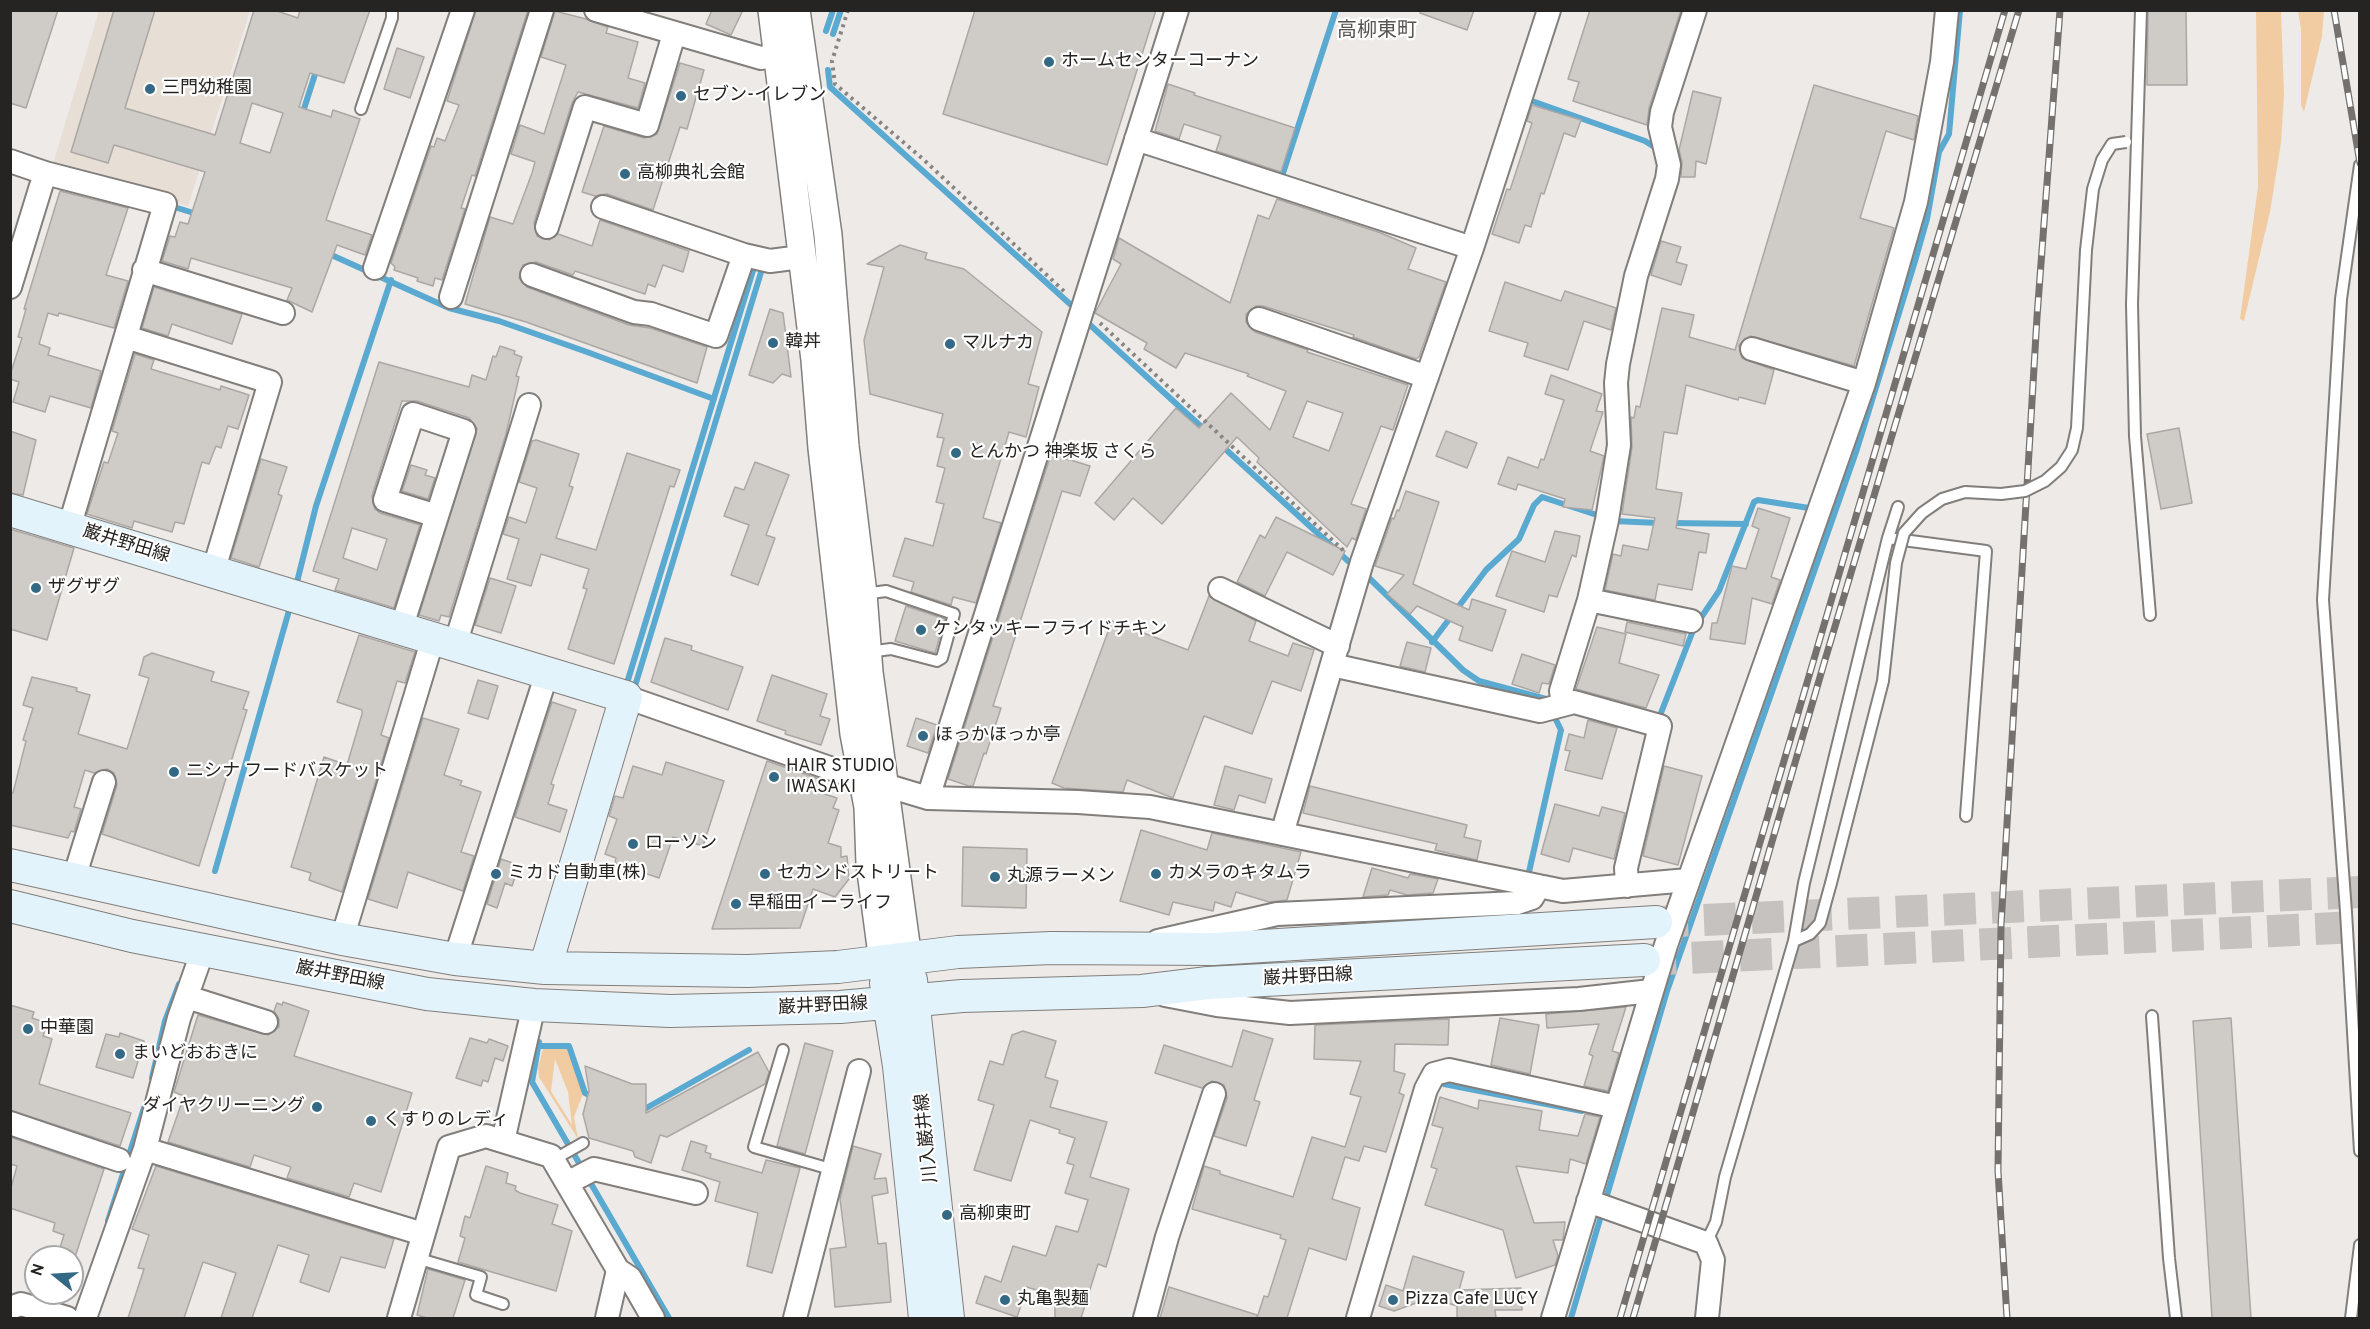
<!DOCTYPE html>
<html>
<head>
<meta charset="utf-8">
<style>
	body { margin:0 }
	#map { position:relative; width:2370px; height:1329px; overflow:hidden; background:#eeeae7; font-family:Overpass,sans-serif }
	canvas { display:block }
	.frame { position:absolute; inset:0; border:12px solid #262423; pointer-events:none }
	.north { position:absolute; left:24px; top:1245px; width:60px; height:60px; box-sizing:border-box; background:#fff; border:2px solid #a8a7a7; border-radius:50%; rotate:288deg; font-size:16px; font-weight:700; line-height:24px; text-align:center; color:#262423 }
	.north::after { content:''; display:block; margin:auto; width:21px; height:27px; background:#336984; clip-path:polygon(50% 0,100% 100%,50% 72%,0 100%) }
</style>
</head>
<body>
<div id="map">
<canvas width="2370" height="1329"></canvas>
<div class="frame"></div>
<div class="north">N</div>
</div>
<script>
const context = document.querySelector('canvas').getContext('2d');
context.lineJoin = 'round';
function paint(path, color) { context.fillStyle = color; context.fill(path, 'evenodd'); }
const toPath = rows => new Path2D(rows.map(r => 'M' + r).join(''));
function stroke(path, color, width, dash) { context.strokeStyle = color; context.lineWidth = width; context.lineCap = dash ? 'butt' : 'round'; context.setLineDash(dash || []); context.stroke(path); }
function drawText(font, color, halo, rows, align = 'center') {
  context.font = font + ' Overpass,"Noto Sans JP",sans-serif'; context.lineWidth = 4.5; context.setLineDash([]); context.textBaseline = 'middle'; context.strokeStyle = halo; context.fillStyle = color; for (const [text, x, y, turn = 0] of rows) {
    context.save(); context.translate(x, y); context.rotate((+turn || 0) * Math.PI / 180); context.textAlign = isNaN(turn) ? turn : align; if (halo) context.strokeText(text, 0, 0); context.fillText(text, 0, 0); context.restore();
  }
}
paint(toPath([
	[99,11,250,11,188,206,52,167]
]), '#e7ded5');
paint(toPath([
	[2256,11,2281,11,2284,95,2281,143,2270,212,2244,321,2240,319,2258,187],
	[2298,11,2324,11,2322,36,2304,112,2301,105,2301,29],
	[543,1049,567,1049,583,1094,574,1117,578,1139,539,1077,538,1067],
	[555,1059,568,1092,572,1125,551,1091]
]), '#f1cca2');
stroke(toPath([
	[826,31,833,10],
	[833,34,841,10],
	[828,70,830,87,1070,304],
	[1532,101,1645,141,1656,148,1657,152],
	[302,115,317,68],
	[1283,173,1336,10],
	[171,206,200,215],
	[327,253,449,308,499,321,587,352,714,399],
	[1089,324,1206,431],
	[1222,446,1348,561],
	[1613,521,1659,523],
	[1670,523,1746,524],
	[1365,574,1463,670,1479,681,1546,699,1548,702],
	[296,586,316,506,391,280],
	[1432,642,1486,570,1519,539,1534,505,1542,497,1603,517],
	[630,688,627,683,754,267],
	[631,688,635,686,762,269],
	[1655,717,1659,718,1694,628,1719,591,1754,502,1758,500,1809,508],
	[215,871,290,607],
	[1529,872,1561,730,1552,712],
	[539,1042,532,1082,669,1318],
	[538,1046,569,1046,585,1093,593,1097],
	[152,1078,165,1021,179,984],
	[1444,1084,1582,1111],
	[641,1111,749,1050],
	[108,1221,144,1108],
	[1571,1318,1667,991,1856,452,1915,261,1927,219,1939,152,1949,134,1960,10]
]), '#5aa9d1', 6);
const building = toPath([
	[10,10,58,10,26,108,10,103,10,10],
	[114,10,155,10,125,108,215,135,254,10,274,10,298,18,300,10,370,10,344,83,310,73,299,107,331,117,333,110,360,119,326,220,372,235,365,255,337,245,312,312,287,300,292,288,191,258,188,269,162,261,170,236,175,237,180,222,188,224,205,172,114,145,108,163,71,152,114,10],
	[252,103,283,113,270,153,240,143,252,103],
	[476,10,528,10,476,173,475,176,472,175,461,208,465,209,442,280,435,278,433,286,417,281,418,278,394,270,395,267,391,263,431,146,434,147,437,138,445,141,459,105,447,101,476,10],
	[712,10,743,10,731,35,706,24,712,10],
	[975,10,1156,10,1107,165,943,114,975,10],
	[1420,10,1474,10,1467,30,1420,13,1420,10],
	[1590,10,1681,10,1649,108,1647,125,1573,101,1579,82,1568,79,1590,10],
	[2148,10,2186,10,2187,85,2147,85,2148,10],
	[555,11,586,19,608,27,606,33,638,42,628,78,645,83,638,108,578,92,572,103,534,223,537,236,549,240,558,234,592,246,600,220,689,251,683,272,663,265,655,287,648,284,645,294,575,271,573,275,536,262,523,265,519,278,527,287,564,301,629,325,650,328,707,347,697,383,526,322,465,304,490,217,513,224,532,173,535,162,511,154,520,125,544,134,566,65,541,57,555,11],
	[397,48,424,57,410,98,384,89,397,48],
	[680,63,704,70,687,129,680,127,653,210,607,194,595,196,582,192,604,126,644,138,657,134,680,63],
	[1168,84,1195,93,1194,95,1295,128,1281,172,1216,151,1221,136,1184,124,1179,139,1155,131,1168,84],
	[1814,85,1918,116,1914,140,1886,131,1860,218,1894,228,1854,366,1750,336,1739,345,1742,358,1774,370,1765,404,1739,397,1738,400,1686,385,1677,434,1664,432,1656,489,1682,493,1676,528,1709,534,1706,553,1699,552,1692,590,1658,584,1655,600,1605,590,1613,554,1621,556,1623,545,1648,550,1655,518,1622,514,1632,447,1631,417,1634,418,1636,406,1640,407,1662,308,1694,315,1689,337,1735,350,1814,85],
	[1693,91,1721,98,1706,164,1696,161,1695,177,1681,177,1682,162,1679,150,1693,91],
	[1532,105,1581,120,1575,137,1564,133,1544,194,1541,193,1531,227,1525,225,1519,243,1492,234,1507,189,1510,190,1532,123,1527,121,1532,105],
	[60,191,128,208,106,275,128,281,114,328,59,313,58,316,48,313,39,344,50,348,48,355,101,371,91,408,50,396,45,412,13,402,19,382,10,379,10,375,22,338,18,337,26,309,24,309,60,191],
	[1277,199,1381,233,1416,248,1408,269,1446,282,1419,357,1416,359,1353,337,1354,335,1263,306,1256,306,1246,314,1246,322,1255,332,1308,350,1307,352,1408,385,1393,430,1381,426,1351,504,1366,509,1356,540,1352,538,1347,547,1257,462,1259,458,1237,437,1162,524,1133,498,1114,520,1095,503,1176,408,1199,428,1231,393,1270,430,1286,391,1247,376,1249,374,1185,353,1176,368,1144,349,1147,343,1095,313,1121,264,1113,259,1119,238,1230,303,1258,215,1269,219,1277,199],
	[1307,401,1343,413,1329,451,1293,437,1307,401],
	[1661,241,1681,247,1676,262,1687,265,1681,285,1651,275,1661,241],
	[900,245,927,253,925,259,964,269,1042,332,1028,384,1039,387,1026,437,1009,432,983,518,1001,523,976,603,953,597,951,605,911,592,914,582,893,576,905,538,933,546,944,504,936,502,945,468,937,466,944,438,937,437,943,414,870,394,864,340,884,267,867,264,900,245],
	[1505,282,1561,301,1565,291,1616,308,1611,330,1584,321,1568,370,1524,356,1528,343,1489,331,1505,282],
	[154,287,242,314,232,344,172,324,168,336,142,328,154,287],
	[770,309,783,313,791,377,782,374,773,383,749,375,770,309],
	[500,346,515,351,514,354,522,357,516,376,519,377,506,434,449,617,441,615,439,621,419,615,477,429,469,418,417,401,402,401,372,496,375,509,380,513,420,525,394,608,335,590,339,579,313,571,379,362,469,387,472,375,486,380,493,356,496,357,500,346],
	[352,528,387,539,377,570,343,558,352,528],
	[135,354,154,360,151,369,220,390,221,386,249,395,238,429,228,426,221,448,216,446,209,464,202,462,184,524,175,522,172,532,134,521,132,528,87,514,104,462,108,463,118,433,112,431,135,354],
	[1551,375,1602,394,1596,411,1603,412,1590,451,1604,456,1592,510,1563,507,1565,499,1518,484,1516,490,1498,484,1508,457,1538,468,1541,459,1544,460,1564,400,1545,394,1551,375],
	[2179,428,2192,503,2161,509,2147,434,2179,428],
	[10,431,36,440,23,495,10,493,10,431],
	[1446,431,1477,443,1467,468,1436,456,1446,431],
	[536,440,579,454,569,486,573,487,556,538,596,550,627,453,680,470,674,487,670,486,614,664,568,649,587,589,583,588,589,569,541,554,531,586,507,579,519,539,503,534,509,517,526,523,537,488,519,482,532,441,536,440],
	[1051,454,1090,466,1080,496,1062,491,993,706,1001,708,986,754,984,753,973,786,969,786,948,779,1051,454],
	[261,459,287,467,278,494,282,496,259,567,231,558,261,459],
	[755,462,789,475,766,535,775,538,758,585,731,575,749,525,724,516,735,487,744,490,755,462],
	[411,465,427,470,425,475,435,478,428,499,402,491,411,465],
	[1406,491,1439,502,1413,584,1469,610,1472,599,1506,610,1492,651,1459,640,1463,627,1417,606,1410,614,1387,594,1404,575,1375,566,1392,518,1394,519,1397,510,1399,511,1406,491],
	[1758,508,1790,518,1771,577,1780,580,1772,604,1752,598,1745,644,1710,639,1712,623,1717,623,1732,566,1746,569,1759,529,1752,526,1758,508],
	[1276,517,1345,551,1333,575,1287,552,1265,596,1237,582,1260,535,1265,538,1276,517],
	[10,529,74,548,47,640,10,629,10,529],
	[1555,531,1580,536,1576,557,1572,555,1557,597,1549,595,1544,612,1496,596,1512,551,1545,562,1555,531],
	[490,578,516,586,501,633,475,625,490,578],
	[1209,596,1256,621,1249,641,1288,656,1293,643,1314,650,1301,691,1272,681,1252,734,1204,716,1173,798,1127,780,1123,792,1064,788,1052,783,1112,621,1188,650,1209,596],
	[906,606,945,619,935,653,895,641,906,606],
	[1627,622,1686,634,1683,646,1625,632,1627,622],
	[1597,627,1626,634,1619,663,1659,675,1646,708,1576,689,1597,627],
	[359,635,415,652,405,683,397,681,381,735,389,738,342,892,309,880,311,873,291,867,324,757,347,765,362,714,362,710,337,702,359,635],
	[665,638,692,646,691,650,743,667,728,710,651,682,665,638],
	[1407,642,1431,648,1425,672,1400,666,1407,642],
	[152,653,214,672,211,681,249,692,243,709,247,710,199,866,102,834,117,785,114,773,107,769,94,773,85,770,74,807,81,809,74,832,71,831,68,838,10,825,10,793,13,793,26,741,23,740,33,708,23,705,32,677,77,688,76,691,90,695,78,734,127,749,149,678,139,675,144,657,152,653],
	[1522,654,1555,665,1549,684,1542,683,1539,693,1512,684,1522,654],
	[772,675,827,694,820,716,830,719,821,745,785,734,786,731,757,721,772,675],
	[478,680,498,686,488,719,468,713,478,680],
	[552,702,576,710,551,784,554,785,548,804,567,810,560,832,515,817,552,702],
	[423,718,459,729,444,775,462,781,460,785,481,792,461,852,474,856,463,891,408,872,397,908,368,899,423,718],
	[916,718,937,725,928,753,907,746,916,718],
	[1588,720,1617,728,1602,779,1565,770,1570,751,1565,750,1569,734,1584,738,1588,720],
	[767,761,819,779,815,791,837,798,833,808,839,810,828,843,841,847,841,857,847,856,849,879,835,897,813,889,800,928,712,929,767,761],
	[666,762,724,781,703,846,673,837,659,878,615,863,616,858,605,854,617,819,609,816,615,796,623,798,633,766,662,775,666,762],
	[1225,766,1272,779,1265,803,1239,795,1234,810,1214,805,1225,766],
	[1664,766,1702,776,1678,865,1643,856,1664,766],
	[1310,786,1467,825,1464,837,1481,841,1477,860,1435,850,1437,844,1303,813,1310,786],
	[1555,804,1599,816,1602,807,1625,813,1614,859,1573,848,1569,862,1541,854,1555,804],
	[1141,830,1207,850,1212,833,1301,852,1287,900,1269,902,1236,892,1231,907,1215,902,1213,911,1173,902,1169,915,1120,901,1141,830],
	[963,847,1027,849,1026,908,962,906,963,847],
	[501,859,519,865,512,886,505,883,497,908,487,904,501,859],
	[1372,868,1408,878,1410,874,1438,879,1433,893,1407,895,1390,890,1388,895,1363,897,1372,868],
	[283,1002,309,1011,294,1056,412,1093,381,1192,354,1183,349,1197,287,1178,291,1167,254,1155,250,1167,168,1142,184,1096,174,1092,198,1015,268,1035,279,1027,279,1019,274,1011,277,1003,282,1005,283,1002],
	[10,1005,34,1012,32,1018,47,1023,43,1036,52,1039,39,1084,131,1113,120,1146,10,1110,10,1005],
	[1626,1007,1612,1051,1619,1053,1608,1091,1584,1086,1593,1056,1589,1054,1599,1024,1547,1028,1546,1014,1626,1007],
	[1500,1018,1539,1025,1530,1074,1491,1065,1500,1018],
	[2231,1018,2251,1318,2212,1318,2193,1021,2231,1018],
	[1449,1019,1448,1045,1395,1044,1394,1071,1405,1074,1399,1093,1404,1095,1386,1152,1364,1146,1359,1161,1345,1157,1332,1199,1360,1208,1346,1260,1309,1248,1287,1318,1257,1318,1264,1296,1268,1297,1286,1240,1280,1238,1281,1235,1192,1209,1204,1166,1220,1171,1220,1174,1293,1197,1312,1137,1345,1147,1361,1097,1350,1094,1361,1061,1314,1059,1315,1025,1449,1019],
	[1243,1030,1273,1039,1254,1100,1260,1102,1246,1146,1214,1136,1227,1098,1224,1085,1212,1081,1202,1088,1155,1073,1164,1045,1232,1067,1243,1030],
	[1023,1031,1056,1041,1045,1077,1058,1081,1050,1107,1107,1122,1090,1177,1129,1189,1106,1267,1098,1264,1081,1318,1055,1318,1055,1296,1027,1287,1017,1317,976,1303,985,1276,1001,1282,1013,1246,1046,1256,1056,1226,1078,1232,1088,1200,1065,1193,1074,1165,1067,1163,1075,1138,1059,1133,1060,1130,1030,1120,1011,1181,974,1170,994,1105,978,1100,990,1061,1003,1065,1012,1035,1023,1031],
	[120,1033,144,1041,133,1078,96,1067,106,1034,119,1037,120,1033],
	[470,1038,487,1043,489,1039,508,1046,503,1061,495,1058,488,1082,483,1080,481,1086,456,1078,470,1038],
	[805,1043,833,1051,805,1154,777,1146,805,1043],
	[758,1052,769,1072,765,1084,667,1137,660,1135,651,1163,635,1157,633,1151,589,1138,583,1114,589,1091,585,1066,632,1084,646,1084,646,1113,758,1052],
	[1440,1097,1478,1109,1479,1100,1542,1111,1539,1130,1578,1136,1585,1114,1600,1117,1586,1164,1570,1159,1568,1173,1516,1166,1534,1223,1565,1222,1563,1240,1553,1240,1558,1256,1555,1265,1516,1278,1503,1230,1425,1205,1437,1169,1431,1167,1443,1128,1432,1125,1440,1097],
	[10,1137,104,1169,75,1257,57,1257,64,1235,53,1231,55,1223,10,1208,10,1191,17,1166,10,1164,10,1137],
	[691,1141,707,1146,705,1152,711,1154,710,1158,762,1173,766,1160,800,1168,772,1273,747,1266,758,1213,715,1201,720,1182,682,1170,691,1141],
	[853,1146,881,1154,874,1179,886,1178,888,1193,872,1196,878,1244,886,1243,891,1302,835,1307,830,1249,846,1247,840,1199,853,1146],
	[156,1166,394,1239,385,1268,341,1257,329,1292,300,1282,309,1255,278,1245,252,1318,221,1318,236,1273,203,1262,184,1318,128,1318,144,1269,138,1268,149,1235,132,1229,156,1166],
	[486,1166,508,1173,506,1183,516,1186,515,1190,520,1193,558,1205,552,1224,572,1231,556,1291,458,1262,465,1238,460,1236,465,1216,470,1218,486,1166],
	[1413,1256,1464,1272,1459,1290,1521,1288,1522,1310,1495,1310,1496,1318,1457,1318,1457,1306,1419,1294,1427,1299,1394,1311,1379,1306,1386,1285,1403,1291,1413,1256],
	[428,1269,465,1280,453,1318,427,1318,417,1315,428,1269],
	[1169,1287,1257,1315,1257,1318,1160,1318,1169,1287]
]);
paint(building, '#cfccc8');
stroke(building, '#aba7a4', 1.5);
stroke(toPath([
	[1656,922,2360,892],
	[1644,960,2360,927]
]), '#c6c2c0', 32, [32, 16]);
const service = toPath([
	[2141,10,2132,304,2135,436,2150,615],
	[361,109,392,18,392,10],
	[2360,165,2341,299,2323,600,2346,912,2360,1151],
	[1888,538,1986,551,1966,816],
	[864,594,886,591,954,614,942,658,937,661,891,649,868,652],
	[1794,941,1810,934,1820,923,1831,883],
	[2152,1016,2169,1258,2176,1318],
	[783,1050,754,1147,834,1170],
	[553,1160,583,1143],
	[1706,1243,1716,1222,1725,1177,1794,941,1804,883,1888,538,1898,507],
	[416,1258,481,1277,476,1295,503,1304],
	[2351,1318,2360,1245]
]);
const minor = toPath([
	[596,10,761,58,794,53],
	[1136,139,1472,248],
	[10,161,45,173,165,204,69,528],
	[547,227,585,107,647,125,674,34],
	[744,255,770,261,801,257],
	[375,268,463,10],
	[144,270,283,313],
	[532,275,634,312,651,314,716,336,744,255,603,207],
	[10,287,45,173],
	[451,297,542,10],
	[1259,319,1427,377],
	[126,337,270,382,213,572],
	[1752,349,1864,383],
	[1220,589,1338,646],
	[1589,600,1691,621],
	[401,629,464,431,413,414,385,500,437,516],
	[455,645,529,405],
	[1332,665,1540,711,1574,702,1660,726,1626,868,1627,886],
	[626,697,838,771,928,798,1078,802,1150,807,1563,891,1688,880],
	[1563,704,1561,691,1589,600,1607,520,1619,445,1616,383,1618,364,1636,276,1667,179,1669,165,1660,127,1662,112,1695,10],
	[928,798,1177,10],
	[1282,834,1362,562,1472,248,1549,10],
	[74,878,104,782],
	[342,939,433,638],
	[1158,941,1277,914,1517,903,1532,898,1539,886],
	[455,959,547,673],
	[1165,995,1217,1005,1290,1013,1579,999,1651,991],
	[187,997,266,1022],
	[10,1123,119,1160],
	[503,1141,534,1005],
	[145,1149,423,1234],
	[567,1183,594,1169,696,1193],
	[1588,1201,1706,1243,1713,1260,1707,1318],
	[10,1308,21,1304,67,1318],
	[85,1318,145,1149,179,1018,203,950],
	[399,1318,449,1147,486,1136,551,1156,618,1270,630,1278,653,1318],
	[607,1318,618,1270],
	[795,1318,859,1071],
	[1145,1318,1167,1237,1214,1094],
	[1358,1318,1426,1089,1434,1074,1449,1070,1617,1107],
	[1553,1318,1666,945,1864,383,1916,202,1942,62,1947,10]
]);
const tertiary = toPath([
	[772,10,815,360,822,448,854,734,868,807,870,864,883,962],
	[796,10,828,235,845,446,863,594,869,672,908,959]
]);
const secondary = toPath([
	[10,510,626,697,545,968],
	[10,865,342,939,455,959,545,968,748,971,838,967,958,952,1051,948,1213,949,1656,922],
	[10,906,132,936,427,994,534,1005,670,1011,840,1007,962,996,1142,991,1208,983,1644,960],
	[911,980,948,1318],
	[886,983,899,1066,925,1318]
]);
stroke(service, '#817e7b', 14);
stroke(minor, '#817e7b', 26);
stroke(tertiary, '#817e7b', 30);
stroke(secondary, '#817e7b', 34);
stroke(toPath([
	[848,10,832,61,835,84,923,159,1067,294],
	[1100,323,1344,551]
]), '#878482', 4, [3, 4.5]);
stroke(service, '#fff', 10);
stroke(minor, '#fff', 22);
stroke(tertiary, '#fff', 27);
stroke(secondary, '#e3f3fb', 32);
const rail = toPath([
	[2334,10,2360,163],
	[1620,1318,2005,10],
	[1633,1318,1825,660,2019,10],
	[2007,1318,1998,1171,2001,925,2037,317,2060,10]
]);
stroke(rail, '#74716f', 7);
stroke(rail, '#fff', 4.5, [14]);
const serviceBridge = toPath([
	[1831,883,1883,681,1896,563,1904,533,1922,513,1942,499,1965,492,2001,494,2025,491,2045,481,2061,467,2072,450,2077,428,2086,250,2093,189,2102,160,2112,144,2126,142]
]);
stroke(serviceBridge, '#817e7b', 14, []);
stroke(serviceBridge, '#fff', 10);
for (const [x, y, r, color] of [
	[1049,62,6,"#336984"],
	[150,89,6,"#336984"],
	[681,96,6,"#336984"],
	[625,174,6,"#336984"],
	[773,343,6,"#336984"],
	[950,344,6,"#336984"],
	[956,453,6,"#336984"],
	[36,588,6,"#336984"],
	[921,630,6,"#336984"],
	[923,736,6,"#336984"],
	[174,772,6,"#336984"],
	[774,777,6,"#336984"],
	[633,844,6,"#336984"],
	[496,874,6,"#336984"],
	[765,874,6,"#336984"],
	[1156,874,6,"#336984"],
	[995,877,6,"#336984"],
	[736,904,6,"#336984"],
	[28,1029,6,"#336984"],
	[120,1054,6,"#336984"],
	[317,1107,6,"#336984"],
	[371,1121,6,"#336984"],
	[947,1215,6,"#336984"],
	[1005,1300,6,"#336984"],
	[1393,1300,6,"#336984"]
]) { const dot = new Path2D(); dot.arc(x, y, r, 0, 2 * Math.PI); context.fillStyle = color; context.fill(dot); stroke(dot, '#fff', 2); }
drawText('18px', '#262423', '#fff', [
	["ホームセンターコーナン",1061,62],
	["三門幼稚園",162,89],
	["セブン-イレブン",693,96],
	["高柳典礼会館",637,174],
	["韓丼",785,343],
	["マルナカ",962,344],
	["とんかつ 神楽坂 さくら",968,453],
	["ザグザグ",48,588],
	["ケンタッキーフライドチキン",933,630],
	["ほっかほっか亭",935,736],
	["HAIR STUDIO",786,767],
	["IWASAKI",786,788],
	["ニシナ フードバスケット",186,772],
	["ローソン",645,844],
	["ミカド自動車(株)",508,874],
	["セカンドストリート",777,874],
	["カメラのキタムラ",1168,874],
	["丸源ラーメン",1007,877],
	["早稲田イーライフ",748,904],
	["中華園",40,1029],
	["まいどおおきに",132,1054],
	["ダイヤクリーニング",305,1107,"right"],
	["くすりのレディ",383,1121],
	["高柳東町",959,1215],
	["丸亀製麺",1017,1300],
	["Pizza Cafe LUCY",1405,1300]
], 'left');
drawText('18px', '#262423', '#fff', [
	["巌井野田線",126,545,17],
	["巌井野田線",340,977,11],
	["巌井野田線",1308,978,-3],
	["巌井野田線",823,1007,-3],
	["川入巌井線",928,1138,-96]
]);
drawText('20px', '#575451', '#fff', [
	["高柳東町",1377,32]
]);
</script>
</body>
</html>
